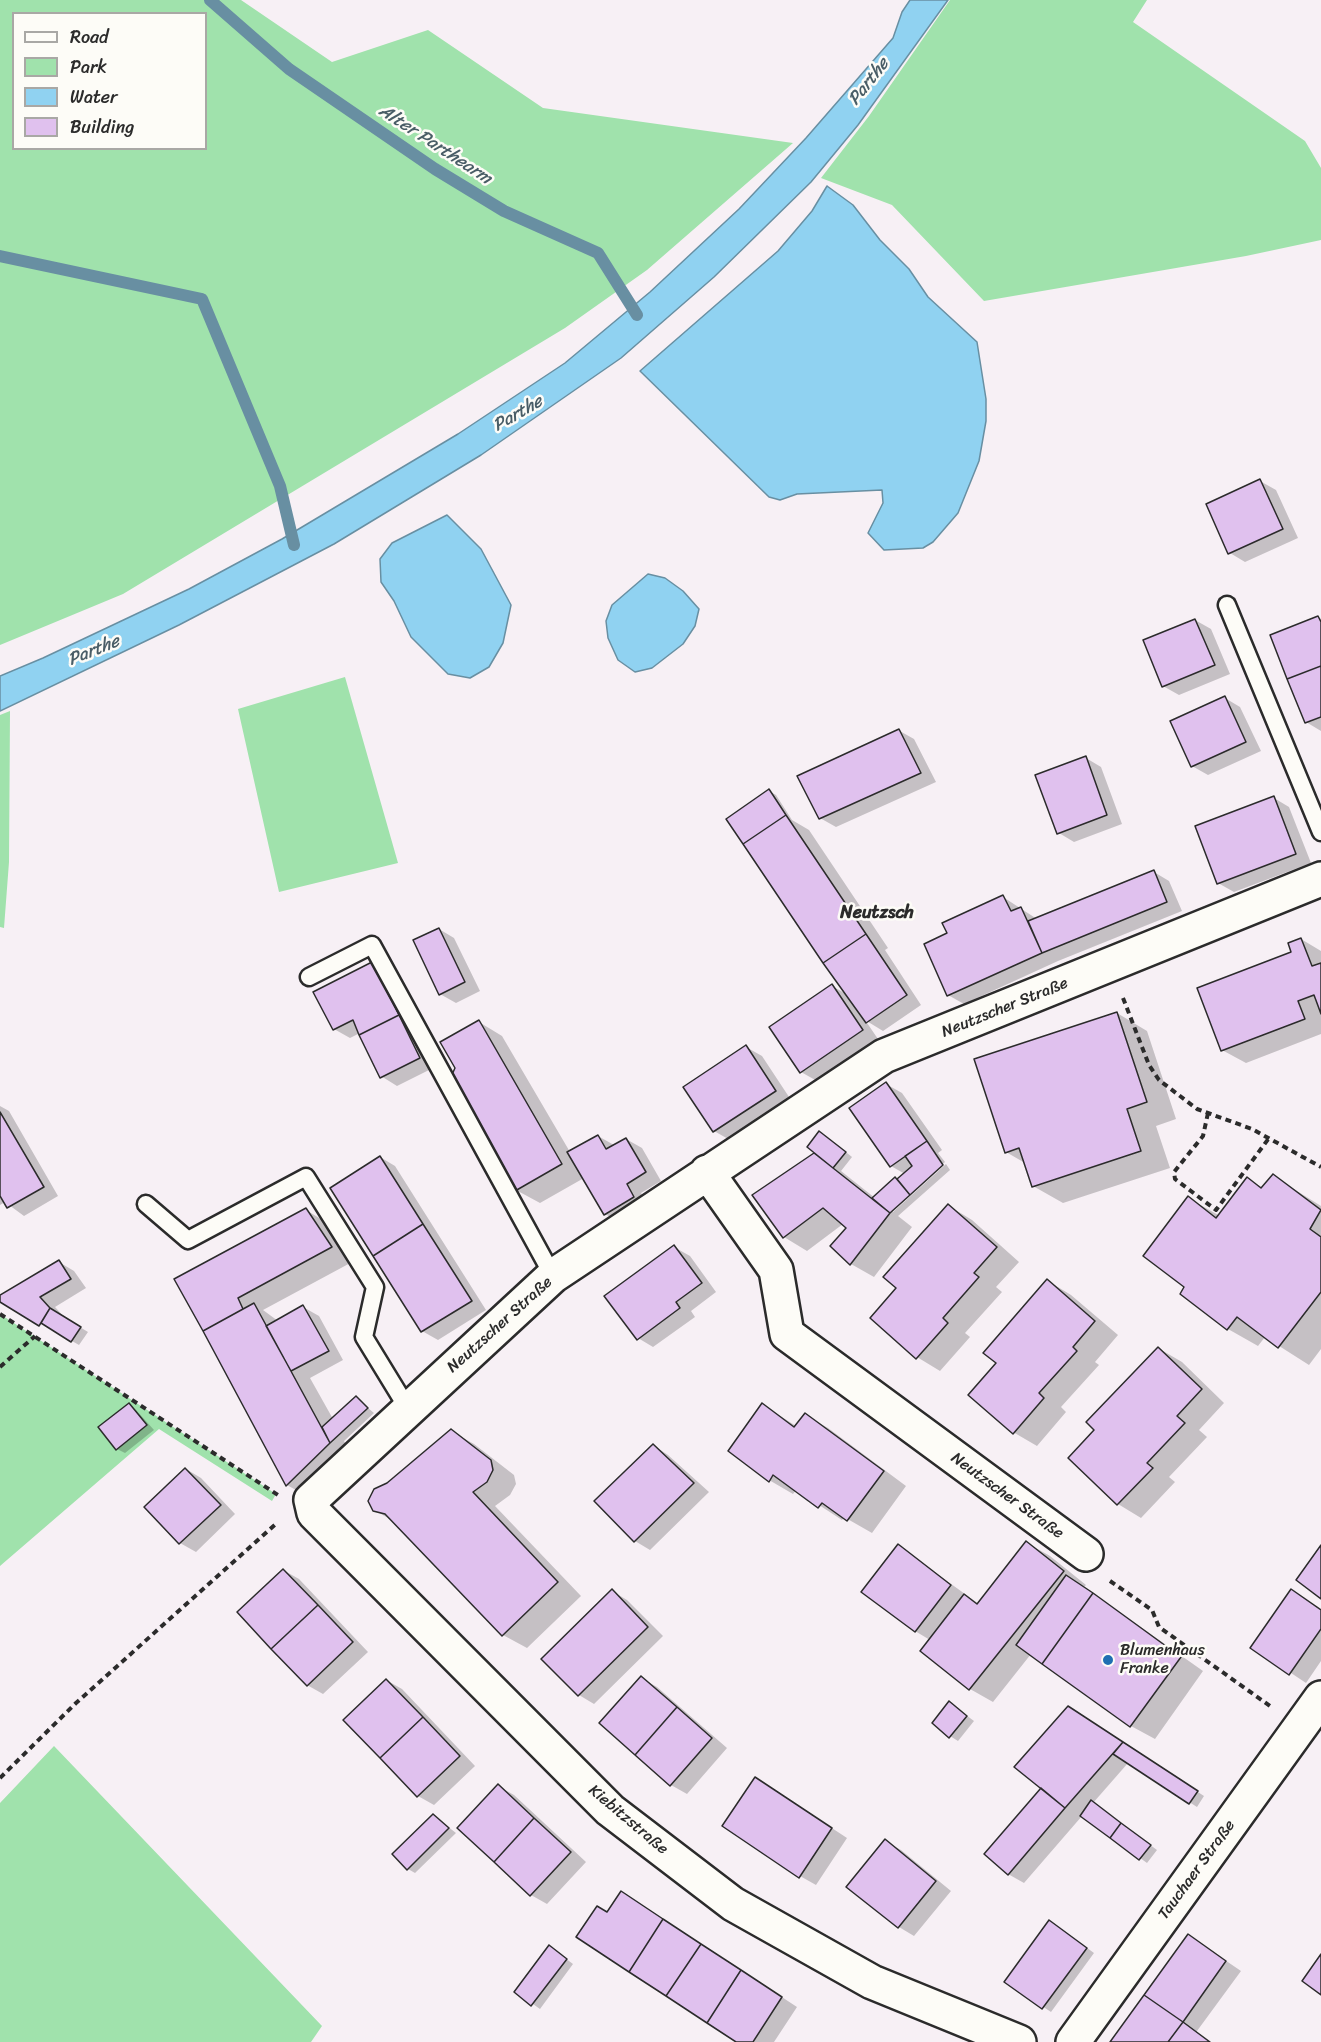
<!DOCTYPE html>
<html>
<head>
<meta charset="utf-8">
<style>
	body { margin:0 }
	#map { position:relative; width:1321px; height:2042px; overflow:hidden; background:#f7f0f5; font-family:Sriracha,sans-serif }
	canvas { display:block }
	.legend { position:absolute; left:12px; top:12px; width:195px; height:138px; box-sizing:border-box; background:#fdfcf7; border:2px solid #a9a8a5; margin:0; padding:8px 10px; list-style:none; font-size:18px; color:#2b2b2b }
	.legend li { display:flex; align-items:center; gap:12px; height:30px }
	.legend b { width:30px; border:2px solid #a9a8a5 }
</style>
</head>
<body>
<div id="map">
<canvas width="1321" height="2042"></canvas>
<ul class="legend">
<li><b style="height:8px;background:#fdfcf7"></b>Road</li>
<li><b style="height:16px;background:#a0e2ac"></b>Park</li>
<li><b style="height:16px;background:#90d2f1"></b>Water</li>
<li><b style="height:16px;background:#e0c1ee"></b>Building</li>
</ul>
</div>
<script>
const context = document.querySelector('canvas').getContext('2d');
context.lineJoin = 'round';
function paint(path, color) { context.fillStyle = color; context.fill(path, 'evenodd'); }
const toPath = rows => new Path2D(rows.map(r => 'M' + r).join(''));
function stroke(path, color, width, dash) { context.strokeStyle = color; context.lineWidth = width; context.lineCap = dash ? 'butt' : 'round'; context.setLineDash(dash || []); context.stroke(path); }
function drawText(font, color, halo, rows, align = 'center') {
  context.font = font + ' Sriracha,sans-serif'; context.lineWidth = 5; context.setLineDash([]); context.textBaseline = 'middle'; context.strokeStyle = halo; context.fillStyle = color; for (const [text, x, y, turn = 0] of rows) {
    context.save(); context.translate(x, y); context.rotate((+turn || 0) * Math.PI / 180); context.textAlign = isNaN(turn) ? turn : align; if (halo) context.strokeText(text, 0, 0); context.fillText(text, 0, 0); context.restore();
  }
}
paint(toPath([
	[0,0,241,0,332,62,428,30,543,108,793,143,647,270,565,328,123,594,0,645],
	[14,14,206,14,206,148,14,148],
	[950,0,1147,0,1133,22,1305,141,1321,168,1321,240,1246,256,984,301,892,205,821,178,869,116],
	[345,677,398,863,279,892,238,709],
	[10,711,9,862,4,928,0,927,0,715],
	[0,1314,276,1494,272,1501,159,1429,0,1566],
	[54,1746,322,2026,311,2042,0,2042,0,1803]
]), '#a0e2ac');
const water = toPath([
	[910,0,948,0,858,125,811,182,714,277,621,358,481,455,334,544,179,625,0,711,0,676,43,658,189,589,282,539,458,434,565,363,650,292,739,209,806,138,893,38,902,12,910,0],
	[827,186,853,205,880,240,909,269,928,297,977,342,986,399,986,421,979,461,958,513,933,542,923,548,884,550,868,533,883,503,882,490,797,494,780,500,769,497,640,371,778,251,812,211,827,186],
	[447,515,481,549,511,605,503,643,489,667,470,678,448,674,411,637,394,601,381,582,380,559,392,543,447,515],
	[648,574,665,578,683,591,699,609,695,626,683,644,652,668,635,672,618,660,608,638,606,621,612,605,648,574]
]);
paint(water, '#90d2f1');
stroke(water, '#688fa2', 1.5);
paint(toPath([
	[1260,481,1276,490,1298,538,1245,562,1230,553],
	[1318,617,1321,619,1321,731,1306,722],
	[1195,620,1211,629,1230,674,1179,695,1163,686],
	[1225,698,1240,707,1261,751,1208,775,1192,766],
	[898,730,914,739,936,782,836,827,820,818],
	[1086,758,1101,767,1122,824,1074,842,1059,833],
	[769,791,776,795,792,820,809,830,888,948,885,950,921,1005,883,1031,865,1020,878,1039,817,1081,801,1072,832,986,848,995],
	[1274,798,1289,807,1311,863,1234,892,1218,883],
	[1154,872,1169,881,1182,911,1058,961,964,1004,948,995,949,934,1003,897,1037,919],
	[439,929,454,938,480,991,456,1003,440,994],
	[1301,939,1321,951,1321,1034,1246,1063,1222,1050],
	[372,964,388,973,435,1067,397,1086,381,1076,360,1033,350,1038,334,1029],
	[1117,1013,1147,1031,1176,1119,1156,1126,1170,1168,1063,1203,1033,1186,1025,1163,1006,1152],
	[479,1022,502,1036,570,1152,598,1136,614,1145,626,1139,642,1148,661,1181,641,1193,649,1206,621,1223,605,1214,584,1178,540,1203,516,1190],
	[746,1047,762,1056,791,1100,730,1140,714,1131,685,1087],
	[886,1084,902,1093,942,1150,938,1153,945,1162,891,1210,893,1212,946,1164,950,1170,898,1216,912,1227,874,1277,851,1264,848,1228,843,1224,807,1251,784,1237,755,1196,820,1158,827,1137,852,1157,841,1171,875,1198,905,1174,891,1166],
	[0,1106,9,1111,58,1196,24,1216,5,1202,0,1205],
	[380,1157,395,1166,486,1310,438,1340,422,1331,332,1188],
	[1273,1176,1321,1206,1321,1349,1309,1365,1265,1337,1258,1346,1228,1329,1182,1294,1187,1287,1188,1198,1220,1216,1248,1179,1263,1188],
	[949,1206,972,1220,1019,1262,996,1287,1002,1292,965,1333,970,1337,940,1371,917,1357,899,1288],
	[306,1210,329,1224,354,1261,263,1310,278,1321,303,1307,319,1316,343,1360,310,1378,333,1419,356,1398,374,1413,344,1441,353,1457,310,1498,287,1485,176,1280],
	[674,1247,690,1256,716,1292,691,1311,695,1317,653,1347,638,1338],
	[59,1262,74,1271,86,1288,55,1307,65,1318,88,1332,79,1345,0,1300,0,1296],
	[1048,1281,1071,1295,1118,1335,1095,1362,1099,1365,1061,1407,1066,1412,1037,1446,1013,1432],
	[1158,1348,1182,1362,1224,1403,1199,1430,1207,1437,1169,1477,1175,1482,1141,1518,1118,1504,1070,1458,1096,1430],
	[129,1405,136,1410,154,1430,125,1453,117,1449],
	[763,1405,796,1426,805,1415,828,1428,906,1486,872,1533,844,1517,842,1520,796,1490,793,1494,769,1480],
	[451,1431,474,1444,514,1475,516,1484,510,1495,495,1506,581,1596,527,1648,503,1635,395,1522,374,1510,388,1484],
	[653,1445,668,1455,709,1492,650,1550,635,1541],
	[186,1469,201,1478,235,1514,196,1552,180,1543,146,1507],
	[1027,1543,1050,1556,1086,1585,1084,1587,1203,1671,1155,1739,1131,1726,1031,1654,993,1702,970,1689,930,1640,915,1631,898,1546,979,1604],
	[283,1570,299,1579,368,1652,323,1694,307,1685],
	[612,1591,627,1600,663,1636,594,1704,579,1695],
	[1321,1610,1321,1661,1306,1683,1252,1647],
	[641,1678,657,1687,727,1748,687,1794,671,1785,602,1723],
	[386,1680,402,1689,475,1766,434,1805,418,1796,345,1720],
	[950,1703,974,1721,958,1741,950,1736],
	[1069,1708,1204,1796,1197,1807,1128,1763,1093,1803,1157,1850,1147,1863,1082,1816,1024,1883,1008,1874,1043,1788],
	[498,1786,514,1795,586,1862,547,1904,531,1895,459,1828],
	[771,1788,847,1838,816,1885,800,1876],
	[433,1815,456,1833,415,1873,408,1869],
	[885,1841,901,1850,951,1891,914,1936,899,1927],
	[637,1902,797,2007,774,2042,739,2042,607,1914],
	[1057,1926,1094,1953,1051,2012,1006,1982],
	[1188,1935,1241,1971,1197,2031,1197,2034,1208,2042,1112,2042],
	[557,1952,573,1964,540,2009,516,1992]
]), '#0003');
stroke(toPath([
	[210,0,289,69,435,169,504,211,598,253,637,315],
	[0,256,202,299,280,486,294,545]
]), '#688fa2', 12);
const building = toPath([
	[1260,479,1283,529,1228,554,1206,504,1260,479],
	[1318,616,1321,622,1321,666,1287,679,1270,635,1318,616],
	[1195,619,1215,665,1162,687,1143,640,1195,619],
	[1321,666,1321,717,1305,723,1287,679,1321,666],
	[1225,696,1246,742,1191,767,1170,721,1225,696],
	[899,729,921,773,819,819,797,776,899,729],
	[1086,756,1107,815,1057,834,1035,775,1086,756],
	[769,789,786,815,743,844,726,819,769,789],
	[1274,796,1296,854,1217,884,1195,826,1274,796],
	[786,815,866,934,823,963,743,844,786,815],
	[1154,870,1167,902,1042,953,1028,921,1154,870],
	[1003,895,1011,911,1021,907,1042,953,947,996,924,944,947,933,942,923,1003,895],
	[439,928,465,982,439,995,413,940,439,928],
	[866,934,907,995,866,1023,823,963,866,934],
	[1301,938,1312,966,1321,963,1321,1014,1314,995,1298,1001,1305,1019,1221,1051,1197,988,1291,952,1288,943,1301,938],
	[372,962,399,1015,359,1035,353,1020,333,1030,313,992,372,962],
	[832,984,863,1030,800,1073,769,1027,832,984],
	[1117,1012,1147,1102,1127,1109,1141,1151,1032,1187,1019,1148,1005,1153,974,1059,1117,1012],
	[399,1015,420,1058,380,1078,359,1035,399,1015],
	[479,1020,562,1164,515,1191,450,1079,455,1068,440,1042,479,1020],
	[746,1045,776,1091,713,1132,683,1087,746,1045],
	[886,1082,927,1141,890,1167,849,1108,886,1082],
	[0,1112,44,1187,7,1208,0,1196,0,1112],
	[819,1131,846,1152,833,1168,807,1147,819,1131],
	[598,1135,606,1149,626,1138,646,1172,627,1184,634,1197,604,1215,567,1152,598,1135],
	[927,1141,943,1165,910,1195,897,1179,912,1166,905,1156,927,1141],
	[814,1153,890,1213,850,1265,830,1246,846,1228,823,1208,783,1238,752,1195,814,1153],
	[380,1156,423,1224,373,1256,330,1188,380,1156],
	[1273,1174,1321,1210,1310,1229,1321,1237,1321,1292,1278,1348,1237,1317,1227,1330,1180,1294,1184,1287,1143,1256,1188,1196,1216,1218,1247,1177,1261,1188,1273,1174],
	[895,1177,910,1195,890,1213,872,1198,895,1177],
	[948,1204,997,1247,974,1273,979,1277,943,1318,948,1323,916,1359,870,1318,896,1288,883,1277,948,1204],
	[306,1208,332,1247,238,1298,243,1309,203,1331,174,1279,306,1208],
	[423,1224,472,1301,421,1332,373,1256,423,1224],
	[674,1245,702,1283,676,1302,680,1308,637,1340,604,1296,674,1245],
	[59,1260,71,1279,40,1297,50,1308,39,1326,0,1302,0,1295,59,1260],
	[1047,1279,1095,1321,1073,1347,1077,1351,1039,1393,1044,1398,1013,1434,968,1395,996,1363,983,1353,1047,1279],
	[254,1303,330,1443,286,1486,203,1331,254,1303],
	[303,1305,329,1351,291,1371,266,1326,303,1305],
	[50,1308,81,1327,71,1342,41,1323,50,1308],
	[1158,1347,1202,1389,1177,1416,1185,1423,1147,1463,1153,1468,1117,1505,1068,1458,1094,1430,1086,1422,1158,1347],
	[356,1396,368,1408,330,1443,322,1427,356,1396],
	[129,1403,147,1425,116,1450,98,1427,129,1403],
	[762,1403,794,1427,805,1413,884,1471,847,1521,822,1503,818,1508,773,1475,769,1482,728,1451,762,1403],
	[451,1429,491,1460,493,1470,487,1482,473,1492,558,1582,502,1636,385,1514,373,1511,368,1501,374,1489,387,1483,451,1429],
	[653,1444,694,1483,634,1542,594,1501,653,1444],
	[185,1468,221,1505,179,1544,144,1507,185,1468],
	[1026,1541,1064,1571,969,1690,920,1651,964,1594,977,1604,1026,1541],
	[898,1544,951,1585,915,1632,861,1592,898,1544],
	[1321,1545,1321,1599,1296,1580,1321,1545],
	[283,1569,318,1605,271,1649,237,1612,283,1569],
	[1066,1575,1093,1593,1042,1664,1016,1645,1066,1575],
	[612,1589,648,1627,578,1696,541,1659,612,1589],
	[1291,1589,1321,1610,1321,1629,1289,1675,1250,1648,1291,1589],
	[1093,1593,1181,1657,1130,1727,1042,1664,1093,1593],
	[318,1605,353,1642,307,1686,271,1649,318,1605],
	[641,1676,677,1707,635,1755,599,1723,641,1676],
	[386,1679,423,1717,380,1758,343,1720,386,1679],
	[949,1701,967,1716,949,1738,932,1723,949,1701],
	[1068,1706,1123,1742,1065,1808,1014,1767,1068,1706],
	[677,1707,712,1738,670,1786,635,1755,677,1707],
	[423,1717,460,1756,417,1797,380,1758,423,1717],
	[1123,1742,1198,1791,1189,1804,1113,1754,1123,1742],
	[755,1777,832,1828,799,1878,722,1826,755,1777],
	[498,1784,534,1818,494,1862,457,1828,498,1784],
	[1041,1788,1065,1808,1008,1875,984,1854,1041,1788],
	[1091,1800,1121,1823,1110,1838,1080,1816,1091,1800],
	[433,1814,449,1828,407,1870,392,1854,433,1814],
	[534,1818,571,1852,530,1896,494,1862,534,1818],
	[1121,1823,1151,1845,1139,1860,1110,1838,1121,1823],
	[885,1839,936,1881,898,1928,846,1887,885,1839],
	[621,1891,663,1919,629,1972,576,1937,597,1906,607,1912,621,1891],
	[663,1919,701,1944,666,1996,629,1972,663,1919],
	[1049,1920,1087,1948,1042,2009,1004,1982,1049,1920],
	[1188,1934,1226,1961,1183,2022,1144,1995,1188,1934],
	[701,1944,741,1970,707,2023,666,1996,701,1944],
	[549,1945,567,1959,531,2006,514,1992,549,1945],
	[1321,1954,1321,1995,1302,1981,1321,1954],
	[741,1970,782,1997,753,2042,736,2042,707,2023,741,1970],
	[1144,1995,1183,2022,1168,2042,1110,2042,1144,1995],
	[1183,2022,1210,2042,1168,2042,1183,2022]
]);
paint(building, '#e0c1ee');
stroke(building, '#2b2b2b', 1.5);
const lane = toPath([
	[1227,605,1321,832],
	[309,977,372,945,553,1276],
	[146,1204,188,1240,306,1177,375,1287,364,1337,408,1409]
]);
const street = toPath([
	[707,1172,776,1270,787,1334,1086,1554],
	[1019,2042,872,1982,733,1904,610,1810,314,1513,311,1500,553,1276,884,1056,1321,879]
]);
const secondary = toPath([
	[1073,2042,1321,1698]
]);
stroke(lane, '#2b2b2b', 21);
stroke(street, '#2b2b2b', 38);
stroke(secondary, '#2b2b2b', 38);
stroke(toPath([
	[1123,998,1149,1065,1159,1080,1197,1109,1252,1129,1321,1167],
	[1208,1113,1203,1136,1174,1172,1175,1179,1216,1210,1269,1138],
	[0,1314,278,1495],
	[0,1367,35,1336],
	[1110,1581,1152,1610,1159,1627,1270,1706],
	[0,1778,76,1703,278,1522]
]), '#2b2b2b', 4, [6, 4.5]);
stroke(lane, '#fdfcf7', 16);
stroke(street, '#fdfcf7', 33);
stroke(secondary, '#fdfcf7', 33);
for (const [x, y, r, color] of [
	[1108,1660,6,"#1f6fb2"]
]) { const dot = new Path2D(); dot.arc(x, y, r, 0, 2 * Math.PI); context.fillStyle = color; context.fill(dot); stroke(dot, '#fdfcf7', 2); }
drawText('16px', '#2b2b2b', '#fdfcf7', [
	["Neutzscher Straße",1005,1008,-22],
	["Neutzscher Straße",500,1325,-42],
	["Neutzscher Straße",1007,1496,36],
	["Kiebitzstraße",628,1820,40],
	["Tauchaer Straße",1197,1870,-54]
]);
drawText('16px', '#2b2b2b', '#fdfcf7', [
	["Blumenhaus",1120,1651],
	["Franke",1120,1669]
], 'left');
drawText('italic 18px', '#495d66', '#fdfcf7', [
	["Parthe",869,82,-52],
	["Alter Parthearm",435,145,33],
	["Parthe",518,414,-30],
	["Parthe",94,651,-22]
]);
drawText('bold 18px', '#2b2b2b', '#fdfcf7', [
	["Neutzsch",877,913]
]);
</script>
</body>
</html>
